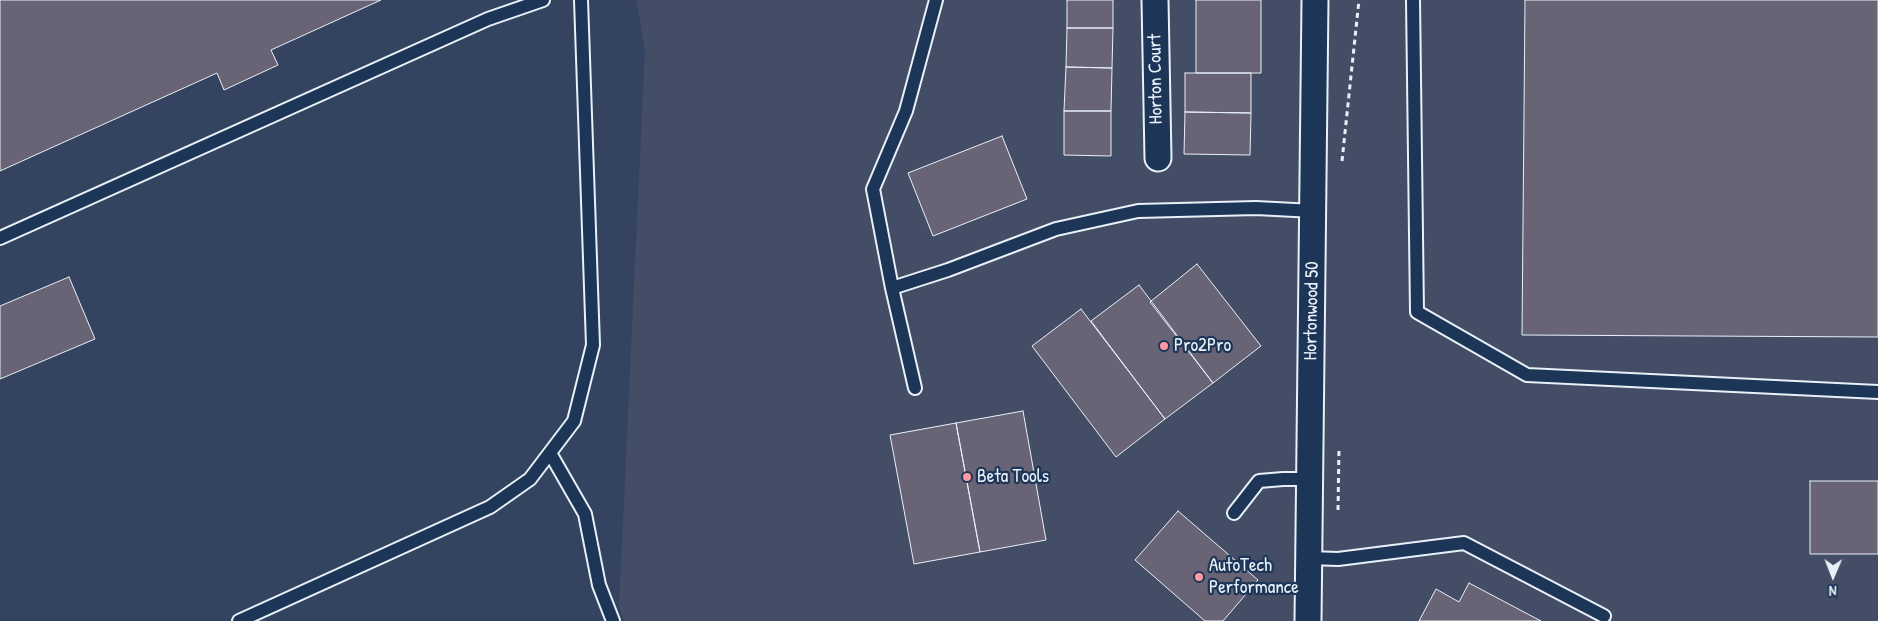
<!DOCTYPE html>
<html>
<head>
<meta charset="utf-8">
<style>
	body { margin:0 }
	#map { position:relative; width:1878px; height:621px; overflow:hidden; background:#344360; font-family:"Patrick Hand",sans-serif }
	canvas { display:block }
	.north { position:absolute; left:1808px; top:551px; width:50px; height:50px; -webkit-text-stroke:4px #1d3557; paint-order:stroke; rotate:181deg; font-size:14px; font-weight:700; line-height:20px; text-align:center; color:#e8f1f8 }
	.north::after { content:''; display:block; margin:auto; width:18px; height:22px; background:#e8f1f8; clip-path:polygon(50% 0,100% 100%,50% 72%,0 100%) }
</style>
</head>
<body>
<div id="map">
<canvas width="1878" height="621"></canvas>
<div class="north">N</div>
</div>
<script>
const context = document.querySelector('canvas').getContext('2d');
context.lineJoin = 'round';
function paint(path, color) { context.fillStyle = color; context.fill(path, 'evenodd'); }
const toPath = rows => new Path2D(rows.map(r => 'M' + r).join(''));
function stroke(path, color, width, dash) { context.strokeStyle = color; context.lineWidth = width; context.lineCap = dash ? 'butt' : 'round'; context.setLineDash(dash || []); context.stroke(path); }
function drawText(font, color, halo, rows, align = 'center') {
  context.font = font + ' "Patrick Hand",sans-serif'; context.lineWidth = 4.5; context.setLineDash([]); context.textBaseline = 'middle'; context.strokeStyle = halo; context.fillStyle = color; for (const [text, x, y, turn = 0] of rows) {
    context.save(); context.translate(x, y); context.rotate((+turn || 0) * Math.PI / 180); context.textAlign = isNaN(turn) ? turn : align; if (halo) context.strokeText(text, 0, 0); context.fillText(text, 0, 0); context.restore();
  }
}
paint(toPath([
	[636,0,1878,0,1878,621,624,621,619,607,645,49]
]), '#444d66');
const building = toPath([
	[0,0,381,0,271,50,278,65,224,90,217,73,0,171,0,0],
	[1067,0,1113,0,1113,28,1067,28,1067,0],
	[1196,0,1261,0,1261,73,1196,73,1196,0],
	[1525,0,1878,0,1878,337,1522,335,1525,0],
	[1067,28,1113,28,1112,68,1066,67,1067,28],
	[1066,67,1112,68,1111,111,1064,111,1066,67],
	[1185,73,1251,73,1251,113,1185,112,1185,73],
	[1064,111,1111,111,1111,156,1064,155,1064,111],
	[1185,112,1251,113,1250,155,1184,154,1185,112],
	[1002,136,1027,199,933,236,908,173,1002,136],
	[1197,264,1261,346,1213,383,1150,302,1197,264],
	[69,277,95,339,0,379,0,306,69,277],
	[1139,285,1213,383,1165,419,1091,321,1139,285],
	[1081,309,1165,419,1116,457,1032,346,1081,309],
	[1023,411,1046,540,980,552,956,423,1023,411],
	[956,423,980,552,914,564,890,435,956,423],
	[1810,481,1878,481,1878,554,1810,554,1810,481],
	[1178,511,1258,580,1223,621,1205,621,1135,560,1178,511],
	[1469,583,1541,621,1419,621,1436,589,1459,602,1469,583]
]);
paint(building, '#686475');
stroke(building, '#e8f1f8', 1);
const lane = toPath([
	[1413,0,1417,312,1527,375,1878,392],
	[0,238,488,19,543,0],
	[892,288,948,270,1056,229,1138,211,1256,208,1314,211],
	[915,388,892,288,873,189,906,111,936,0],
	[550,453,585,514,599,585,613,621],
	[1234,513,1259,481,1283,479,1310,479],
	[1309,558,1338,559,1464,543,1604,616],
	[239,621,490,507,530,479,574,421,593,345,581,0]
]);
const street = toPath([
	[1155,0,1158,158],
	[1308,621,1315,0]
]);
stroke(lane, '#e8f1f8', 16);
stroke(street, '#e8f1f8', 29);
stroke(toPath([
	[1342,161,1359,0],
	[1338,510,1339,447]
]), '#e8f1f8', 3, [5, 4]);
stroke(lane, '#1d3557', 12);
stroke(street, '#1d3557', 25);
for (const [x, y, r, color] of [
	[1164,346,5,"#ff9aa2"],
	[967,477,5,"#ff9aa2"],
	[1199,577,5,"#ff9aa2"]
]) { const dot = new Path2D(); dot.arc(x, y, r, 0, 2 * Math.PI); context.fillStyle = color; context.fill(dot); stroke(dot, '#1d3557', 2); }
drawText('19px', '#e8f1f8', '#1d3557', [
	["Horton Court",1156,79,-91],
	["Hortonwood 50",1312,311,-89]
]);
drawText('19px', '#e8f1f8', '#1d3557', [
	["Pro2Pro",1174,346],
	["Beta Tools",977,477],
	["AutoTech",1209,566],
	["Performance",1209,588]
], 'left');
</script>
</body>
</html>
